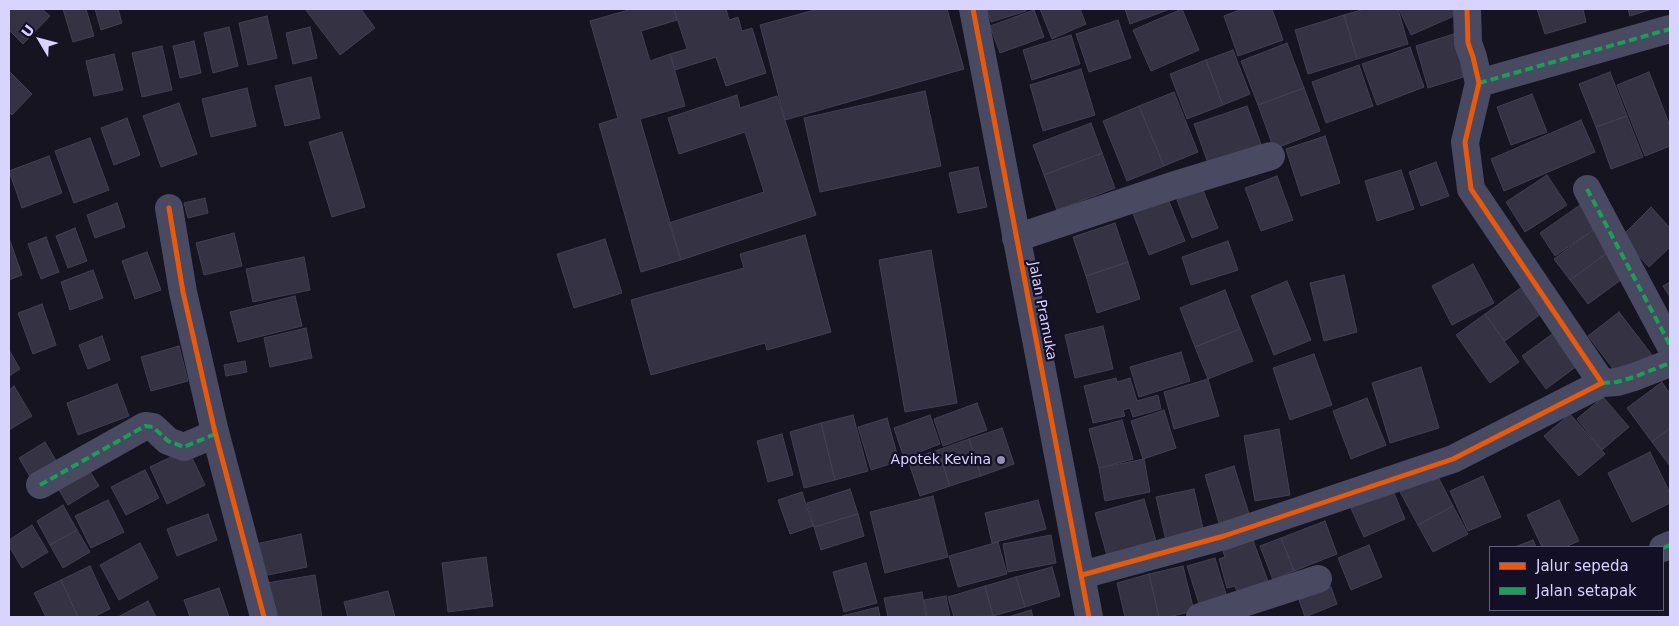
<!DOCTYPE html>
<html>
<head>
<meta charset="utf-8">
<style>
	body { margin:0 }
	#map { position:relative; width:1679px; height:626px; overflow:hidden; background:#161421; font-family:"DejaVu Sans",sans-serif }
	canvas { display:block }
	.frame { position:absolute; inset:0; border:10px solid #d9d4ff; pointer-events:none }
	.legend { position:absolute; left:1489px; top:546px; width:175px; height:65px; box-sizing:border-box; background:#130f26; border:1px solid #625e7d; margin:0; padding:6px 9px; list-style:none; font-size:15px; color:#d9d4ff }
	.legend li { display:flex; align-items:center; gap:10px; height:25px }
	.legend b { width:25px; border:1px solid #625e7d }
	.north { position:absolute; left:15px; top:15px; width:50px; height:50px; -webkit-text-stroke:4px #130f26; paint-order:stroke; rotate:307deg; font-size:14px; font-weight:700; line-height:20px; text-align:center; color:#d9d4ff }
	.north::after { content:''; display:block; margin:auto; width:18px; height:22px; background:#d9d4ff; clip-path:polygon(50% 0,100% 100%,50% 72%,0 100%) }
</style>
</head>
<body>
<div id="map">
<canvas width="1679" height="626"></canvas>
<div class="frame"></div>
<ul class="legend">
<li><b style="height:6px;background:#e8590c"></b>Jalur sepeda</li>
<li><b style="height:6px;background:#1a9f57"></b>Jalan setapak</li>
</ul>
<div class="north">U</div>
</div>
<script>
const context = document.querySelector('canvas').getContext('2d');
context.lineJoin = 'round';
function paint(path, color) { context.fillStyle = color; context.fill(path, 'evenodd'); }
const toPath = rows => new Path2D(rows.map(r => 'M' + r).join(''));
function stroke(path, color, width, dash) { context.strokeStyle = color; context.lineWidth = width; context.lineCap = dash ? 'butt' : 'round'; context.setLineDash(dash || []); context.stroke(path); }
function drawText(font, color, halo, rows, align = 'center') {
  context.font = font + ' "DejaVu Sans",sans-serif'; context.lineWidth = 4.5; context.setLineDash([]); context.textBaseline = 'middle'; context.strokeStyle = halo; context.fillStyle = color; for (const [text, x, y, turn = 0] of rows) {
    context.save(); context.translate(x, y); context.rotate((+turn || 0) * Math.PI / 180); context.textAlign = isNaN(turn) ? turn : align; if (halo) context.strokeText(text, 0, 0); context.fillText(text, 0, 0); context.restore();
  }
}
const building = toPath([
	[9,9,42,9,50,16,23,44,9,30,9,9],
	[63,9,86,9,94,36,73,42,63,9],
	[95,9,118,9,122,23,101,30,95,9],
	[305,9,361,9,375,28,340,55,305,9],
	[632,9,674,9,677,20,641,31,650,61,670,54,685,106,640,119,681,260,641,272,599,124,618,118,590,21,632,9],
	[674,9,726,9,729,20,738,17,742,31,752,28,766,73,726,86,716,57,675,70,670,54,687,49,674,9],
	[818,9,947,9,964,69,785,120,760,25,818,9],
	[987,9,1026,9,1026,11,991,22,987,9],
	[1040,9,1080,9,1086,24,1052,39,1040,9],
	[1125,9,1170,9,1130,24,1125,9],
	[1182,9,1199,50,1151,71,1133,30,1182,9],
	[1242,9,1272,9,1283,40,1238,56,1224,16,1242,9],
	[1365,9,1398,9,1408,44,1357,59,1344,15,1365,9],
	[1399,9,1459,9,1461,13,1411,35,1399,9],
	[1537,9,1583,9,1586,22,1545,34,1537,9],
	[1628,9,1652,9,1630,16,1628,9],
	[1034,10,1044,37,1000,53,990,26,1034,10],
	[1344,15,1357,59,1308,74,1295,30,1344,15],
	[267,16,277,58,248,65,239,23,267,16],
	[1118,20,1131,58,1089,72,1076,34,1118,20],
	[229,27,238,66,213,73,204,33,229,27],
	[310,27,317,58,293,64,286,33,310,27],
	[1460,32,1473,74,1428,88,1416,46,1460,32],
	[1071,35,1080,64,1032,80,1023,50,1071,35],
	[194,41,201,73,180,78,173,46,194,41],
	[1287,43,1304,88,1258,105,1241,61,1287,43],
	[162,46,172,90,142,97,132,53,162,46],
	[1410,47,1424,87,1377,105,1362,64,1410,47],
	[1233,50,1250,94,1223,105,1206,60,1233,50],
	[114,54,123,90,94,96,86,61,114,54],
	[1206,60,1223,105,1187,119,1170,74,1206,60],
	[1359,65,1373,106,1326,123,1312,82,1359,65],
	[1081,69,1095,115,1043,131,1030,85,1081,69],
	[9,71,32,94,12,115,9,112,9,71],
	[1610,72,1627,116,1596,127,1579,84,1610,72],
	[1649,72,1670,126,1670,146,1645,156,1617,85,1649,72],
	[311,77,320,118,285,126,275,86,311,77],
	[247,88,256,126,211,137,202,99,247,88],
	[1304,88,1320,131,1274,149,1258,105,1304,88],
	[925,91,941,166,820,192,804,118,925,91],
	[1174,92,1198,152,1164,166,1139,106,1174,92],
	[1532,94,1547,132,1511,145,1497,107,1532,94],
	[737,95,740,108,777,96,816,215,681,260,669,223,764,192,745,132,679,154,668,118,737,95],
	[179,103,197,154,161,167,143,116,179,103],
	[1139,106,1164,166,1127,181,1103,121,1139,106],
	[1247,106,1261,144,1208,163,1194,124,1247,106],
	[1627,116,1643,157,1611,169,1596,127,1627,116],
	[127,118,140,155,114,165,101,128,127,118],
	[1581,120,1595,152,1504,191,1491,159,1581,120],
	[1091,123,1102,153,1044,175,1033,145,1091,123],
	[342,132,365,207,332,217,309,142,342,132],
	[1325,136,1340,183,1301,196,1286,149,1325,136],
	[90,138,109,190,74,203,55,151,90,138],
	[1102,153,1115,188,1057,210,1044,175,1102,153],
	[49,156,62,193,22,208,9,171,49,156],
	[1436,162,1449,196,1421,206,1409,172,1436,162],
	[978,167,987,207,958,213,949,173,978,167],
	[1401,170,1414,209,1377,221,1365,181,1401,170],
	[1547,175,1567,205,1525,232,1506,202,1547,175],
	[1277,176,1293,220,1261,231,1245,188,1277,176],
	[1203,190,1218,228,1192,238,1177,200,1203,190],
	[1165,191,1185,241,1149,255,1130,206,1165,191],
	[205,198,208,213,188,218,184,203,205,198],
	[117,203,125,227,95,238,87,215,117,203],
	[1580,205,1596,228,1555,256,1540,233,1580,205],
	[1651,207,1670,228,1670,247,1649,267,1621,237,1651,207],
	[1115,223,1128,262,1086,276,1073,237,1115,223],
	[75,228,87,261,68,268,56,236,75,228],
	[1596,228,1611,250,1570,280,1554,259,1596,228],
	[234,233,242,266,204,275,196,243,234,233],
	[805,235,831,332,767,350,765,343,651,375,631,300,744,268,740,254,805,235],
	[46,237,59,272,41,279,28,244,46,237],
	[9,238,22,275,9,280,9,238],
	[605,239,622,293,574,308,557,254,605,239],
	[1228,241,1238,270,1191,285,1182,257,1228,241],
	[931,250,957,403,905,412,879,260,931,250],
	[1611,250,1629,274,1588,304,1570,280,1611,250],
	[147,252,161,290,135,299,122,261,147,252],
	[304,257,310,290,253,302,246,269,304,257],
	[1128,262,1140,299,1097,313,1086,276,1128,262],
	[1473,264,1494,303,1452,325,1432,286,1473,264],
	[93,270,103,298,70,310,61,282,93,270],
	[1344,275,1357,332,1324,341,1310,283,1344,275],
	[1287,281,1311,340,1274,355,1251,296,1287,281],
	[1670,282,1670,297,1663,286,1670,282],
	[1522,287,1542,313,1505,341,1485,314,1522,287],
	[1225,290,1240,329,1195,347,1180,308,1225,290],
	[295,296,302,326,238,342,230,312,295,296],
	[42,304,56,345,33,354,18,313,42,304],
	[1619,312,1652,355,1621,379,1588,336,1619,312],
	[1485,314,1519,362,1490,383,1456,335,1485,314],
	[1103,326,1113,369,1075,378,1065,335,1103,326],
	[1562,327,1585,360,1546,389,1522,356,1562,327],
	[306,328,312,358,270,367,264,338,306,328],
	[1240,329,1253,361,1208,379,1195,347,1240,329],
	[102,336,110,360,88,369,79,345,102,336],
	[179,346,188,381,151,391,141,357,179,346],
	[9,350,20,369,9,376,9,350],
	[1181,352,1190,381,1139,397,1130,367,1181,352],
	[1314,354,1332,405,1290,420,1273,368,1314,354],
	[245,361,247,372,226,376,224,365,245,361],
	[1421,367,1439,428,1390,443,1372,383,1421,367],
	[1116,378,1117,382,1130,378,1137,401,1158,395,1161,409,1133,417,1130,408,1123,410,1125,416,1093,423,1084,386,1116,378],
	[1208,379,1219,416,1174,429,1164,392,1208,379],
	[1662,382,1670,394,1670,428,1652,442,1627,408,1662,382],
	[117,384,129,416,78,435,67,403,117,384],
	[14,386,32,416,9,430,9,390,14,386],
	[1603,397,1629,427,1602,450,1577,419,1603,397],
	[1367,398,1386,445,1351,459,1333,411,1367,398],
	[977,403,987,430,943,446,934,419,977,403],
	[1164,410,1176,448,1143,459,1131,421,1164,410],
	[1570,414,1605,454,1579,476,1544,436,1570,414],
	[853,415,868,471,835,480,821,423,853,415],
	[930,415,940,444,904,458,894,428,930,415],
	[887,418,899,461,871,470,858,427,887,418],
	[1122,420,1133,459,1099,468,1089,429,1122,420],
	[821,423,835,480,804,488,790,432,821,423],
	[1002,428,1014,464,981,476,969,439,1002,428],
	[1670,428,1670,466,1652,442,1670,428],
	[1279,429,1290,495,1255,501,1244,436,1279,429],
	[782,434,793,475,768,482,757,441,782,434],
	[969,439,981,476,950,486,938,450,969,439],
	[45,442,58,464,32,480,19,458,45,442],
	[188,449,205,485,167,504,150,467,188,449],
	[938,450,950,486,920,496,908,460,938,450],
	[1650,452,1670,493,1670,503,1632,522,1608,473,1650,452],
	[1144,459,1150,492,1105,501,1099,468,1144,459],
	[84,462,99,486,68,505,53,480,84,462],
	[1234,466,1249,514,1219,523,1205,475,1234,466],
	[145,470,159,498,126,515,111,487,145,470],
	[1436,473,1453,506,1418,525,1400,492,1436,473],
	[1483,476,1501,517,1468,531,1450,491,1483,476],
	[1391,486,1405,519,1364,537,1349,504,1391,486],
	[850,489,858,514,814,527,807,503,850,489],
	[1194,489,1204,533,1166,541,1156,497,1194,489],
	[802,492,813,526,790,534,778,500,802,492],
	[933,496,948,557,885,573,870,512,933,496],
	[1144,499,1157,545,1108,559,1095,513,1144,499],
	[108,500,124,532,91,548,75,516,108,500],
	[1038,500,1046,529,992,543,985,513,1038,500],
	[1559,500,1579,541,1565,547,1542,547,1527,515,1559,500],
	[63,505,77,530,50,545,37,521,63,505],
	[1453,506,1468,534,1433,552,1418,525,1453,506],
	[208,514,217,540,177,556,167,529,208,514],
	[858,514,864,536,821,550,814,527,858,514],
	[1325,521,1337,554,1294,571,1281,538,1325,521],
	[32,525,48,552,22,568,9,546,9,540,32,525],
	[77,530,90,552,63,568,50,545,77,530],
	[301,534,307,567,263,576,256,544,301,534],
	[1051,535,1056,563,1008,572,1003,544,1051,535],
	[1281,538,1294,571,1273,580,1260,546,1281,538],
	[1253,540,1270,587,1239,598,1235,586,1227,588,1219,559,1225,557,1223,551,1253,540],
	[1533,540,1536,547,1515,547,1533,540],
	[998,542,1007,574,958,587,949,556,998,542],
	[140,543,158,578,119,600,100,565,140,543],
	[1369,545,1382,577,1351,590,1338,558,1369,545],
	[486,557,493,606,448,612,442,563,486,557],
	[1215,558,1229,604,1202,613,1187,566,1215,558],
	[866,563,877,603,844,612,833,572,866,563],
	[90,566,110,609,93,617,78,617,61,580,90,566],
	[1183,566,1194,611,1168,617,1159,617,1149,574,1183,566],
	[1052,567,1060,596,1025,607,1016,577,1052,567],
	[1149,574,1159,617,1125,617,1117,583,1149,574],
	[315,575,322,617,272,617,267,583,315,575],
	[1016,577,1025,607,993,616,985,586,1016,577],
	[61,580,78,617,46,617,34,593,61,580],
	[985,586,993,616,954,617,948,597,985,586],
	[1331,587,1337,604,1305,617,1299,600,1331,587],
	[219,588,229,617,190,617,184,600,219,588],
	[388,591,395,617,348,617,344,602,388,591],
	[922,592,926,617,888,617,884,598,922,592],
	[946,596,950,617,927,617,924,600,946,596],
	[148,601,156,617,118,617,148,601],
	[878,607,880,617,843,617,842,616,878,607],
	[1031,610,1033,617,1008,617,1031,610]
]);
paint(building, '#343243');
stroke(building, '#433f54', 1);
stroke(toPath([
	[973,9,1089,617],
	[1479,83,1670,29],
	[1587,189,1670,345],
	[169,208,183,292,214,428,264,617],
	[1016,238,1172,186,1271,156],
	[1602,383,1617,382,1634,377,1670,363],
	[40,485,145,426,153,427,168,441,184,447,215,434],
	[1663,548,1670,545],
	[1082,575,1224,536,1453,459,1602,383,1471,189,1465,142,1479,83,1473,57,1468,43,1467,9],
	[1200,617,1318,579]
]), '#4a4962', 28);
stroke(toPath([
	[1479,83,1670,29],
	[1587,189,1670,345],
	[1602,383,1617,382,1634,377,1670,363],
	[40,485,145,426,153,427,168,441,184,447,215,434],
	[1663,548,1670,545]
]), '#1a9f57', 4, [8, 4]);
stroke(toPath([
	[973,9,1089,617],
	[169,208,183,292,214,428,264,617],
	[1082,575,1224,536,1453,459,1602,383,1471,189,1465,142,1479,83,1473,57,1468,43,1467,9]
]), '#e8590c', 5);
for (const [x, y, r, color] of [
	[1001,460,5,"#9591b1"]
]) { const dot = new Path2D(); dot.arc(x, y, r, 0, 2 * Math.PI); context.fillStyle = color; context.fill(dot); stroke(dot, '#130f26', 2); }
drawText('14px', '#d9d4ff', '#130f26', [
	["Jalan Pramuka",1042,311,79]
]);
drawText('14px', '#d9d4ff', '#130f26', [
	["Apotek Kevina",991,460]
], 'right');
</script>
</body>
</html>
